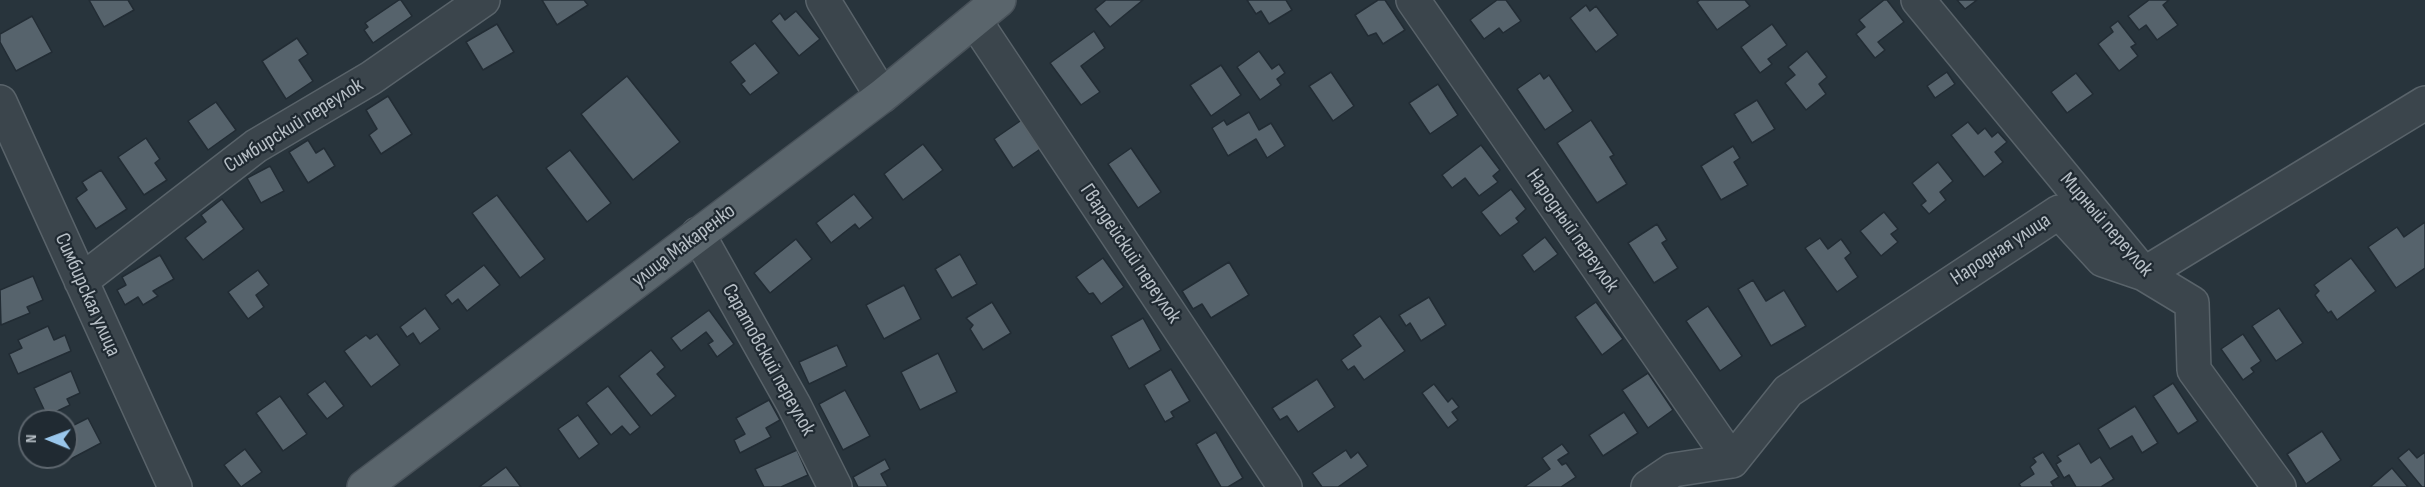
<!DOCTYPE html>
<html>
<head>
<meta charset="utf-8">
<style>
	body { margin:0 }
	#map { position:relative; width:2425px; height:487px; overflow:hidden; background:#28343c; font-family:"Sofia Sans Condensed",sans-serif }
	canvas { display:block }
	.north { position:absolute; left:18px; top:409px; width:60px; height:60px; box-sizing:border-box; background:#202a32; border:2px solid #5d666e; border-radius:50%; rotate:271deg; font-size:16px; font-weight:700; line-height:24px; text-align:center; color:#b8c0c7 }
	.north::after { content:''; display:block; margin:auto; width:21px; height:27px; background:#99c6eb; clip-path:polygon(50% 0,100% 100%,50% 72%,0 100%) }
</style>
</head>
<body>
<div id="map">
<canvas width="2425" height="487"></canvas>
<div class="north">N</div>
</div>
<script>
const context = document.querySelector('canvas').getContext('2d');
context.lineJoin = 'round';
function paint(path, color) { context.fillStyle = color; context.fill(path, 'evenodd'); }
const toPath = rows => new Path2D(rows.map(r => 'M' + r).join(''));
function stroke(path, color, width, dash) { context.strokeStyle = color; context.lineWidth = width; context.lineCap = dash ? 'butt' : 'round'; context.setLineDash(dash || []); context.stroke(path); }
function drawText(font, color, halo, rows, align = 'center') {
  context.font = font + ' "Sofia Sans Condensed",sans-serif'; context.lineWidth = 4.5; context.setLineDash([]); context.textBaseline = 'middle'; context.strokeStyle = halo; context.fillStyle = color; for (const [text, x, y, turn = 0] of rows) {
    context.save(); context.translate(x, y); context.rotate((+turn || 0) * Math.PI / 180); context.textAlign = isNaN(turn) ? turn : align; if (halo) context.strokeText(text, 0, 0); context.fillText(text, 0, 0); context.restore();
  }
}
const building = toPath([
	[89,0,128,0,134,10,104,27,89,0],
	[399,0,401,0,412,16,373,43,364,30,368,27,365,23,399,0],
	[542,0,584,0,588,5,557,25,542,0],
	[1106,0,1143,0,1110,27,1095,9,1106,0],
	[1247,0,1286,0,1292,10,1269,24,1261,11,1256,14,1247,0],
	[1378,0,1385,0,1405,30,1383,44,1376,33,1368,36,1355,15,1378,0],
	[1497,0,1506,0,1521,21,1503,33,1499,28,1484,39,1470,20,1497,0],
	[1700,0,1745,0,1750,6,1717,30,1697,2,1700,0],
	[1884,0,1887,0,1904,22,1878,42,1885,50,1875,58,1856,34,1865,27,1859,20,1884,0],
	[1957,0,1977,0,1965,9,1957,0],
	[2149,0,2169,0,2163,5,2178,25,2157,40,2146,25,2139,30,2128,16,2149,0],
	[1586,5,1590,11,1596,6,1618,35,1596,52,1570,18,1586,5],
	[796,11,820,39,799,56,771,21,780,13,785,20,796,11],
	[32,16,52,52,16,71,0,42,0,34,32,16],
	[2118,21,2136,44,2131,47,2138,56,2119,71,2098,44,2113,32,2110,27,2118,21],
	[497,24,514,52,483,70,466,42,497,24],
	[1772,24,1787,45,1768,59,1772,64,1760,73,1741,47,1772,24],
	[1094,31,1105,48,1081,66,1100,92,1081,105,1050,63,1094,31],
	[297,38,308,54,299,60,313,81,286,99,262,61,297,38],
	[755,43,779,73,750,95,741,84,745,81,730,62,755,43],
	[1259,51,1272,69,1279,64,1285,73,1277,79,1281,85,1260,100,1237,67,1259,51],
	[1807,51,1827,77,1819,84,1826,94,1806,110,1785,83,1795,75,1788,67,1807,51],
	[1221,65,1241,95,1211,116,1190,85,1221,65],
	[1331,72,1354,106,1333,121,1309,86,1331,72],
	[1947,72,1955,84,1935,98,1927,86,1947,72],
	[1540,73,1544,79,1549,75,1573,111,1545,130,1517,89,1540,73],
	[2076,73,2093,94,2067,113,2051,92,2076,73],
	[627,76,680,142,633,180,581,114,627,76],
	[1438,84,1458,115,1430,134,1409,103,1438,84],
	[388,96,412,134,381,154,369,135,377,129,366,110,388,96],
	[1757,100,1775,129,1752,143,1734,114,1757,100],
	[216,102,236,130,208,150,188,121,216,102],
	[1249,112,1259,130,1271,123,1285,146,1267,158,1256,139,1228,156,1212,128,1224,120,1227,125,1249,112],
	[1026,117,1046,145,1013,168,994,139,1026,117],
	[1591,120,1614,155,1610,157,1627,184,1597,203,1557,143,1591,120],
	[1968,122,1978,134,1985,128,1992,137,1998,132,2007,142,1995,152,2003,162,1984,177,1951,135,1968,122],
	[146,138,160,159,155,163,167,180,144,195,118,157,146,138],
	[308,140,316,153,324,148,335,166,308,183,289,152,308,140],
	[923,144,943,170,903,200,884,174,923,144],
	[1481,145,1500,170,1493,176,1498,182,1479,196,1465,178,1452,188,1442,175,1481,145],
	[1733,146,1740,158,1734,162,1748,185,1721,200,1701,166,1733,146],
	[1131,148,1161,192,1138,208,1108,164,1131,148],
	[570,150,611,203,587,222,546,168,570,150],
	[1938,162,1953,181,1940,192,1946,200,1929,214,1921,205,1926,201,1912,183,1938,162],
	[270,166,284,191,261,203,247,178,270,166],
	[101,170,127,209,96,229,76,198,87,190,82,182,101,170],
	[1511,189,1526,209,1516,218,1519,222,1500,236,1481,212,1511,189],
	[854,194,873,218,859,229,855,224,831,243,816,223,854,194],
	[497,195,545,259,520,278,472,213,497,195],
	[222,199,244,229,203,260,185,238,206,222,201,215,222,199],
	[1884,212,1898,229,1891,234,1898,242,1881,256,1860,231,1884,212],
	[2425,222,2425,268,2396,288,2368,247,2397,227,2404,237,2425,222],
	[1657,224,1667,240,1662,243,1678,268,1654,283,1628,243,1657,224],
	[1545,237,1558,254,1534,272,1522,255,1545,237],
	[1820,238,1828,249,1841,239,1851,253,1845,258,1858,277,1837,292,1805,248,1820,238],
	[796,239,812,259,770,293,754,273,796,239],
	[960,254,977,284,952,298,935,269,960,254],
	[160,255,174,279,153,291,158,296,143,305,138,297,125,305,117,290,126,285,122,277,160,255],
	[1103,258,1124,287,1101,304,1093,293,1089,294,1076,277,1103,258],
	[2351,258,2376,291,2337,320,2331,311,2328,313,2315,295,2319,291,2314,285,2351,258],
	[1229,262,1249,295,1211,318,1202,304,1193,309,1182,291,1229,262],
	[484,265,500,285,467,311,458,299,452,304,445,295,484,265],
	[258,270,269,285,256,295,264,307,248,319,228,292,258,270],
	[33,276,43,300,27,307,30,313,1,325,0,290,33,276],
	[1753,280,1766,301,1784,290,1806,326,1771,346,1738,289,1753,280],
	[904,285,921,319,884,339,866,305,904,285],
	[1429,297,1446,325,1421,341,1410,323,1406,326,1399,315,1429,297],
	[992,302,1011,333,983,350,970,329,973,325,966,318,992,302],
	[1596,302,1623,339,1602,355,1575,317,1596,302],
	[1708,306,1742,356,1720,371,1686,321,1708,306],
	[425,308,440,329,420,344,413,333,407,337,400,327,425,308],
	[2279,308,2303,343,2276,361,2252,326,2279,308],
	[709,310,734,344,717,357,708,344,713,341,706,332,681,351,671,338,709,310],
	[1380,316,1405,351,1364,380,1354,366,1348,370,1341,360,1361,346,1353,335,1380,316],
	[1143,318,1161,350,1129,369,1111,336,1143,318],
	[48,326,54,340,65,335,71,351,18,374,9,354,22,348,18,340,48,326],
	[377,334,400,365,371,387,344,351,366,335,370,339,377,334],
	[2243,334,2261,361,2251,368,2254,372,2243,380,2221,349,2243,334],
	[837,345,847,366,809,384,799,362,837,345],
	[651,350,665,367,657,374,676,396,651,416,619,376,651,350],
	[938,353,957,392,920,410,901,372,938,353],
	[1171,369,1190,401,1171,412,1174,417,1165,422,1144,385,1171,369],
	[71,371,80,393,67,399,70,405,47,416,34,388,71,371],
	[1648,373,1673,410,1648,428,1622,390,1648,373],
	[1317,379,1335,407,1298,432,1287,416,1280,420,1272,408,1317,379],
	[325,381,344,406,327,419,307,394,325,381],
	[2173,383,2198,421,2178,434,2153,396,2173,383],
	[1434,384,1448,402,1452,398,1459,407,1452,412,1458,420,1448,428,1422,393,1434,384],
	[608,386,640,427,630,435,622,426,611,435,586,403,608,386],
	[845,390,870,436,843,450,819,404,845,390],
	[280,396,307,434,283,451,256,413,280,396],
	[769,400,780,420,766,428,771,437,740,453,734,440,745,434,736,418,769,400],
	[2135,406,2158,443,2142,453,2132,436,2110,449,2098,429,2135,406],
	[1624,412,1638,433,1603,456,1589,435,1624,412],
	[578,415,599,444,579,459,558,429,578,415],
	[88,418,101,443,67,461,65,457,66,429,88,418],
	[2322,431,2341,460,2306,484,2287,454,2322,431],
	[1216,432,1243,478,1228,487,1221,487,1196,444,1216,432],
	[2079,443,2091,463,2100,457,2114,479,2101,487,2076,487,2069,475,2064,478,2056,464,2061,461,2057,456,2079,443],
	[1562,444,1569,453,1558,460,1562,465,1566,463,1576,477,1561,487,1524,487,1550,469,1542,458,1562,444],
	[245,449,262,472,241,487,224,465,245,449],
	[2409,449,2417,458,2425,452,2425,487,2422,487,2398,458,2409,449],
	[797,450,808,475,781,487,764,487,755,469,797,450],
	[1346,450,1351,458,1358,452,1368,466,1338,487,1322,487,1312,473,1346,450],
	[2043,452,2059,477,2051,482,2054,487,2021,487,2019,484,2034,474,2030,467,2036,462,2033,458,2043,452],
	[885,459,890,469,881,474,888,487,858,487,853,477,885,459],
	[506,467,521,487,479,487,506,467],
	[2392,468,2408,487,2370,487,2392,468]
]);
paint(building, '#56636c');
stroke(building, '#222c34', 1.5);
const minor = toPath([
	[823,0,882,96],
	[1413,0,1732,461],
	[1918,0,2144,274,2192,303,2194,370,2279,487],
	[975,21,1285,487],
	[0,102,175,487],
	[698,234,794,405,835,487],
	[81,281,256,146,371,78,483,0],
	[1648,487,1673,470,1732,461,1788,391,2059,212,2103,260,2144,274,2425,103]
]);
const major = toPath([
	[364,487,882,96,999,0]
]);
stroke(minor, '#59636a', 36);
stroke(major, '#485159', 36);
stroke(minor, '#3b454c', 33);
stroke(major, '#5a656c', 33);
drawText('21px', '#b8c0c7', '#202a32', [
	["Симбирский переулок",294,126,-32],
	["Мирный переулок",2106,225,49],
	["Народный переулок",1572,231,55],
	["улица Макаренко",684,246,-37],
	["Народная улица",2001,250,-33],
	["Гвардейский переулок",1130,254,56],
	["Симбирская улица",87,295,66],
	["Саратовский переулок",768,360,61]
]);
</script>
</body>
</html>
